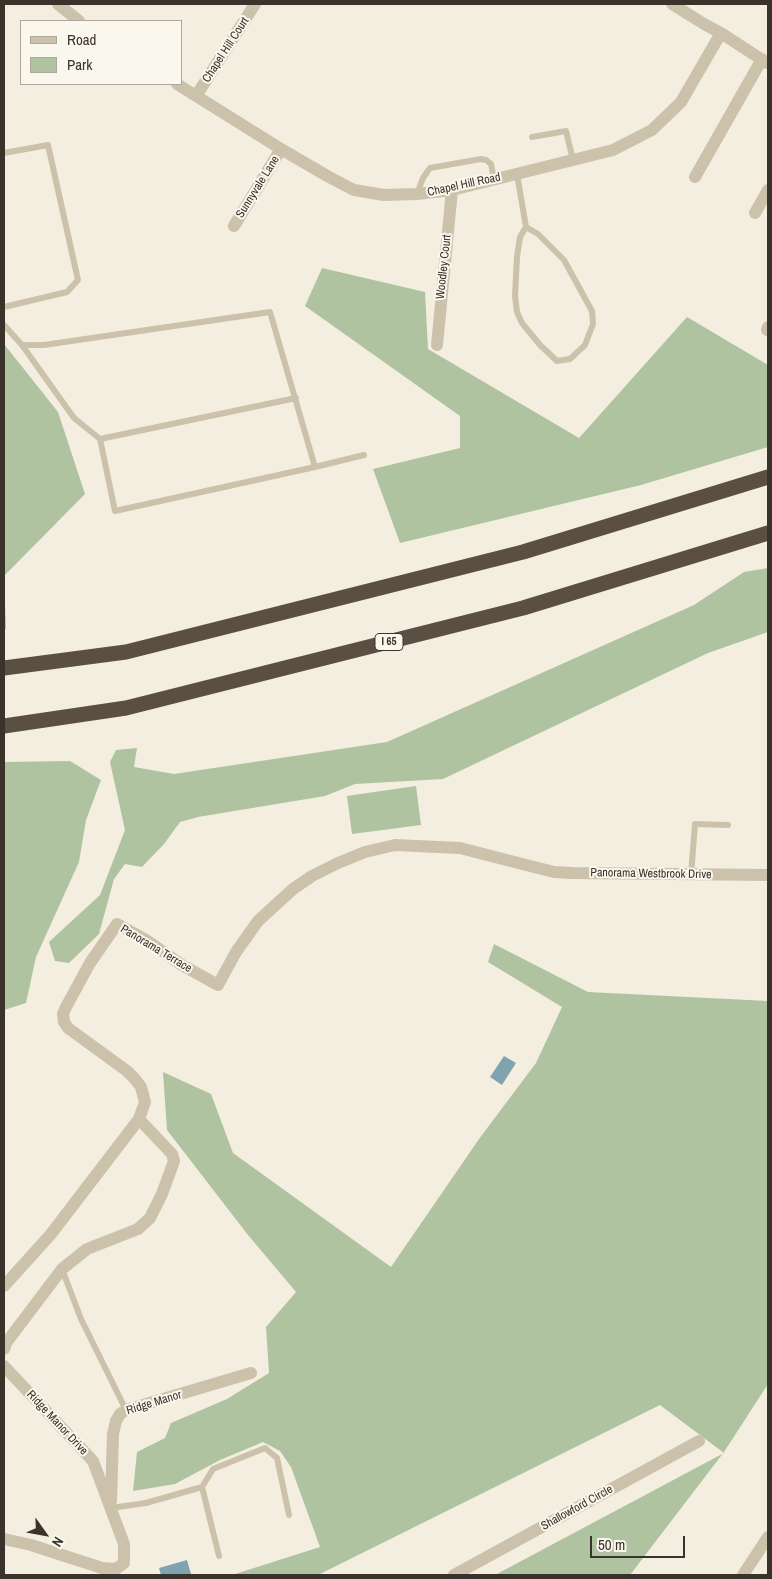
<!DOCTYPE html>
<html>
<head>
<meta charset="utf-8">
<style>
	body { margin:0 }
	#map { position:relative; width:772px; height:1579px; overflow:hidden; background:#f3eee0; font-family:"Archivo Narrow",sans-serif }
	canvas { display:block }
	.frame { position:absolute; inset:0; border:5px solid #3a322b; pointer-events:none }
	.legend { position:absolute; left:20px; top:20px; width:162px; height:65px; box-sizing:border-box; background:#faf7ed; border:1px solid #ada89f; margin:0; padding:6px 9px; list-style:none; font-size:15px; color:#3a322b }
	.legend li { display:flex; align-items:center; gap:10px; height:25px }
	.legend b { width:25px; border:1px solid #ada89f }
	.north { position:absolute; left:20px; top:1509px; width:50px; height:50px; -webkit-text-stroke:4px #faf7ed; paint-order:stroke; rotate:122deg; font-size:14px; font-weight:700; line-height:20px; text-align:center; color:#3a322b }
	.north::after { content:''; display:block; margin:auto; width:18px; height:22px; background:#3a322b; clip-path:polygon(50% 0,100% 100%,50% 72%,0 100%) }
	.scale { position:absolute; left:590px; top:1536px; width:95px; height:22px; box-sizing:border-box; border:2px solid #3a322b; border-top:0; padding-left:6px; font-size:15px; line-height:18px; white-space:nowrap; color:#3a322b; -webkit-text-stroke:4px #faf7ed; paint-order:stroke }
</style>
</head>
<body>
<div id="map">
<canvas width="772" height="1579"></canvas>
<div class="frame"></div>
<ul class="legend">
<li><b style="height:6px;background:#ccc1ab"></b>Road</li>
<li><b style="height:14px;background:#afc3a0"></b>Park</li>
</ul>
<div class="north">N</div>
<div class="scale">50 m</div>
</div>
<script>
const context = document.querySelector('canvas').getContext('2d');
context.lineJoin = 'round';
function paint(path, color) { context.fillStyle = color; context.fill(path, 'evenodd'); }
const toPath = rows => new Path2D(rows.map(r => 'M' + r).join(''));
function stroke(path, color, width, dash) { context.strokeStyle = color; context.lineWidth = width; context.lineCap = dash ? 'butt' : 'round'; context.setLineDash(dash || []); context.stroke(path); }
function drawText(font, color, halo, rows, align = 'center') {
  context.font = font + ' "Archivo Narrow",sans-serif'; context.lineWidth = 4; context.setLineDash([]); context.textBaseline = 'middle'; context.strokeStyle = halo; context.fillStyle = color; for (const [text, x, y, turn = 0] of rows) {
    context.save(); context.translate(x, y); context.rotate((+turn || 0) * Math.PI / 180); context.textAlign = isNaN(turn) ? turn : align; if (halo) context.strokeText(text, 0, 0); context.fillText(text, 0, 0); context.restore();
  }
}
paint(toPath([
	[322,268,425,292,428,349,579,438,687,317,768,365,768,447,641,485,400,543,373,469,460,448,460,416,305,306],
	[4,344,58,412,85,494,4,576,6,629,4,629],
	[768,568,768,632,708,653,443,779,355,784,325,796,198,817,180,822,164,844,142,867,125,864,114,879,99,934,69,963,55,961,49,942,100,895,125,830,110,762,116,750,137,748,134,767,174,774,387,742,694,605,744,572],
	[70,761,101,780,86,820,79,862,36,957,26,1003,4,1010,4,762],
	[416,786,421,825,352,834,347,796],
	[494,944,588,992,768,1001,768,1384,724,1452,630,1575,495,1575,724,1453,660,1405,318,1575,232,1575,320,1547,291,1467,280,1451,263,1442,220,1460,175,1484,133,1491,137,1452,165,1438,171,1423,227,1399,269,1373,266,1327,296,1292,248,1235,167,1130,163,1072,211,1094,233,1153,391,1267,479,1139,536,1063,562,1007,488,962]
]), '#afc3a0');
paint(toPath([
	[504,1056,516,1063,502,1085,490,1077],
	[187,1560,191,1574,161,1575,159,1568]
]), '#7fa4b0');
stroke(toPath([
	[532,137,566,131,573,160],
	[4,153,48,145,78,280,67,292,4,307],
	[517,174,526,227,538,234,564,260,592,311,593,324,585,345,570,359,557,361,540,345,522,323,517,312,515,296,517,257,520,237,526,227],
	[417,194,423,178,430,168,481,159,486,160,491,164,494,179],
	[4,325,22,345,44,345,270,312,315,467,364,455],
	[22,345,74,418,100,439],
	[296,398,100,439,115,511,315,467],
	[691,875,695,824,728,825],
	[62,1269,81,1319,126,1410],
	[202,1487,213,1469,265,1448,277,1458,289,1515],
	[111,1508,146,1503,202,1487,219,1556]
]), '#ccc1ab', 6);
stroke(toPath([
	[58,4,79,21],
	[672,4,704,24,721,33,767,63],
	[177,84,281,149,329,177,354,190,384,195,417,194,452,190,613,150,652,130,681,102,721,33],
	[196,96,255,4],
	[695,177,762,59],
	[755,213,768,190],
	[234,226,281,149],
	[767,330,768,327],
	[437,345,452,190],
	[4,1286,24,1264,51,1234,139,1119,145,1102,141,1087,135,1079,127,1071,68,1028,64,1022,63,1014,66,1007,90,963,117,924,146,940,182,965,218,985,236,952,258,921,293,889,312,876,338,863,365,852,395,845,460,848,534,867,554,872,572,873,768,875],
	[4,1349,6,1343,62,1269,87,1249,138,1229,150,1218,162,1194,174,1161,172,1154,139,1119],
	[4,1366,93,1461,124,1544,124,1563,116,1569,102,1568,31,1545,4,1539],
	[111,1501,113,1434,116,1421,120,1414,126,1410,251,1373],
	[454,1575,699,1441],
	[743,1575,768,1537]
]), '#ccc1ab', 12);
stroke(toPath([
	[4,668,126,652,523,552,768,477],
	[4,726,126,708,523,608,768,533]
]), '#5a4f42', 15);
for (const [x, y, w] of [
	[389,642,28]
]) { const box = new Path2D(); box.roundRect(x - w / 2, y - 8.5, w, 17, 4); context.fillStyle = '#faf7ed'; context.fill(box); stroke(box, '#3a322b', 1); }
drawText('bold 11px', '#3a322b', null, [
	["I 65",389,642]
]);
drawText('12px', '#3a322b', '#faf7ed', [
	["Chapel Hill Court",226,50,-57],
	["Chapel Hill Road",464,185,-12],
	["Sunnyvale Lane",258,187,-58],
	["Woodley Court",444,267,-84],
	["Panorama Westbrook Drive",651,874,1],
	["Panorama Terrace",156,949,31],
	["Ridge Manor",154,1403,-17],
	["Ridge Manor Drive",57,1423,47],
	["Shallowford Circle",577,1508,-29]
]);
</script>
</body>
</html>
